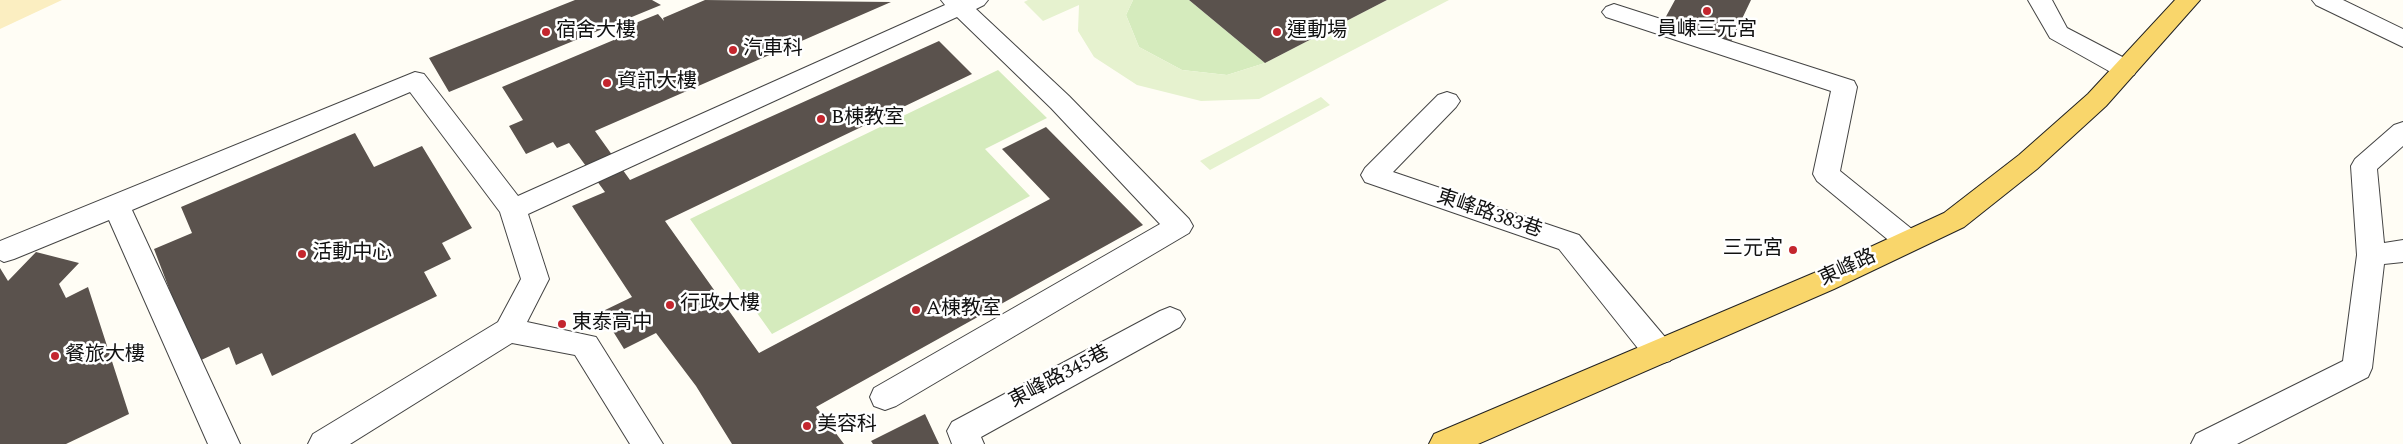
<!DOCTYPE html>
<html>
<head>
<meta charset="utf-8">
<style>
	body { margin:0 }
	canvas { display:block; background:#fffdf5 }
</style>
</head>
<body>
<canvas width="2403" height="444"></canvas>
<script>
const context = document.querySelector('canvas').getContext('2d');
context.lineJoin = 'round';
function paint(path, color) { context.fillStyle = color; context.fill(path, 'evenodd'); }
const toPath = rows => new Path2D(rows.map(r => 'M' + r).join(''));
function stroke(path, color, width, dash) { context.strokeStyle = color; context.lineWidth = width; context.lineCap = dash ? 'butt' : 'round'; context.setLineDash(dash || []); context.stroke(path); }
function drawText(font, color, halo, rows, align = 'center') {
  context.font = font + ' Spectral,"Noto Sans TC",serif'; context.lineWidth = 5; context.setLineDash([]); context.textBaseline = 'middle'; context.strokeStyle = halo; context.fillStyle = color; for (const [text, x, y, turn = 0] of rows) {
    context.save(); context.translate(x, y); context.rotate((+turn || 0) * Math.PI / 180); context.textAlign = isNaN(turn) ? turn : align; if (halo) context.strokeText(text, 0, 0); context.fillText(text, 0, 0); context.restore();
  }
}
paint(toPath([
	[1133,0,1189,0,1265,63,1227,75,1182,70,1139,47,1126,15],
	[998,70,1047,118,985,149,1030,196,772,334,690,219]
]), '#d5ebbd');
paint(toPath([
	[0,0,62,0,0,29]
]), '#fbeec1');
paint(toPath([
	[1028,0,1133,0,1126,15,1139,47,1182,70,1227,75,1265,63,1387,0,1449,0,1259,99,1201,101,1137,85,1094,57,1078,31,1079,5,1043,21,1024,2],
	[1321,97,1330,105,1210,170,1200,161]
]), '#e6f2cf');
paint(toPath([
	[575,0,652,0,661,5,449,92,429,58],
	[705,0,891,2,595,131,630,180,939,41,972,74,665,221,759,353,1050,199,1002,149,1046,127,1143,225,816,407,844,444,732,444,696,386,656,333,624,349,601,312,632,297,572,206,605,192,569,143,557,148,553,142,526,154,509,126,523,120,502,87,628,34,623,28,658,14,664,21,663,18],
	[1189,0,1387,0,1265,63],
	[1675,0,1751,0,1730,44,1663,22],
	[355,133,374,167,422,146,472,228,442,243,451,259,424,272,437,296,272,376,262,353,236,365,229,347,197,362,154,249,192,233,181,207],
	[36,252,79,263,59,284,66,298,88,287,129,414,66,444,0,444,0,268,8,281],
	[925,414,939,444,873,444,871,441]
]), '#5a524d');
const minor = toPath([
	[941,0,988,0,984,5,976,9,1069,96,1189,219,1193,226,1189,233,896,406,885,410,874,406,870,397,874,388,1160,224,1051,108,957,17,528,214,549,279,527,322,596,337,663,444,630,444,575,355,512,343,350,444,308,444,313,434,498,322,521,279,500,212,410,92,132,210,240,444,208,444,109,220,14,259,4,262,0,260,0,241,415,72,424,74,518,196,945,5,941,0],
	[2028,0,2052,0,2067,28,2134,63,2137,69,2134,75,2125,77,2116,75,2050,38,2028,0],
	[2312,0,2343,0,2403,29,2403,47,2316,5,2312,0],
	[1614,4,1854,81,1857,87,1840,171,1918,234,1922,241,1918,248,1908,251,1898,248,1817,181,1813,174,1831,91,1606,17,1602,12,1606,7,1614,4],
	[1447,92,1456,95,1460,101,1456,107,1393,172,1579,235,1670,343,1674,352,1670,361,1659,364,1648,361,1559,249,1365,182,1361,175,1365,168,1438,95,1447,92],
	[2403,122,2403,146,2377,169,2384,243,2403,240,2403,262,2384,264,2372,368,2368,377,2237,444,2191,444,2196,434,2343,361,2357,255,2351,166,2355,159,2394,125,2403,122],
	[1170,307,1180,311,1185,319,1180,327,981,437,984,444,952,444,947,431,952,422,1160,311,1170,307]
]);
const major = toPath([
	[2175,0,2200,0,2106,106,2037,169,1964,227,1834,289,1478,444,1429,444,1434,434,1814,273,1944,213,2019,155,2088,94,2175,0]
]);
stroke(minor, '#444', 2);
stroke(major, '#222', 2);
paint(minor, '#fff');
paint(major, '#f9d66b');
for (const [x, y, r, color] of [
	[1707,11,5,"#c4262e"],
	[546,32,5,"#c4262e"],
	[1277,32,5,"#c4262e"],
	[733,50,5,"#c4262e"],
	[607,83,5,"#c4262e"],
	[821,119,5,"#c4262e"],
	[1793,250,5,"#c4262e"],
	[302,254,5,"#c4262e"],
	[670,305,5,"#c4262e"],
	[916,310,5,"#c4262e"],
	[562,324,5,"#c4262e"],
	[55,356,5,"#c4262e"],
	[807,426,5,"#c4262e"]
]) { const dot = new Path2D(); dot.arc(x, y, r, 0, 2 * Math.PI); context.fillStyle = color; context.fill(dot); stroke(dot, '#fff', 2); }
drawText('20px', '#111', '#fff', [
	["員崠三元宮",1707,31,"center"],
	["宿舍大樓",556,32],
	["運動場",1287,32],
	["汽車科",743,50],
	["資訊大樓",617,83],
	["B棟教室",831,119],
	["三元宮",1783,250,"right"],
	["活動中心",312,254],
	["行政大樓",680,305],
	["A棟教室",926,310],
	["東泰高中",572,324],
	["餐旅大樓",65,356],
	["美容科",817,426]
], 'left');
drawText('20px', '#111', '#fff', [
	["東峰路383巷",1489,215,19],
	["東峰路",1848,269,-25],
	["東峰路345巷",1060,378,-28]
]);
</script>
</body>
</html>
